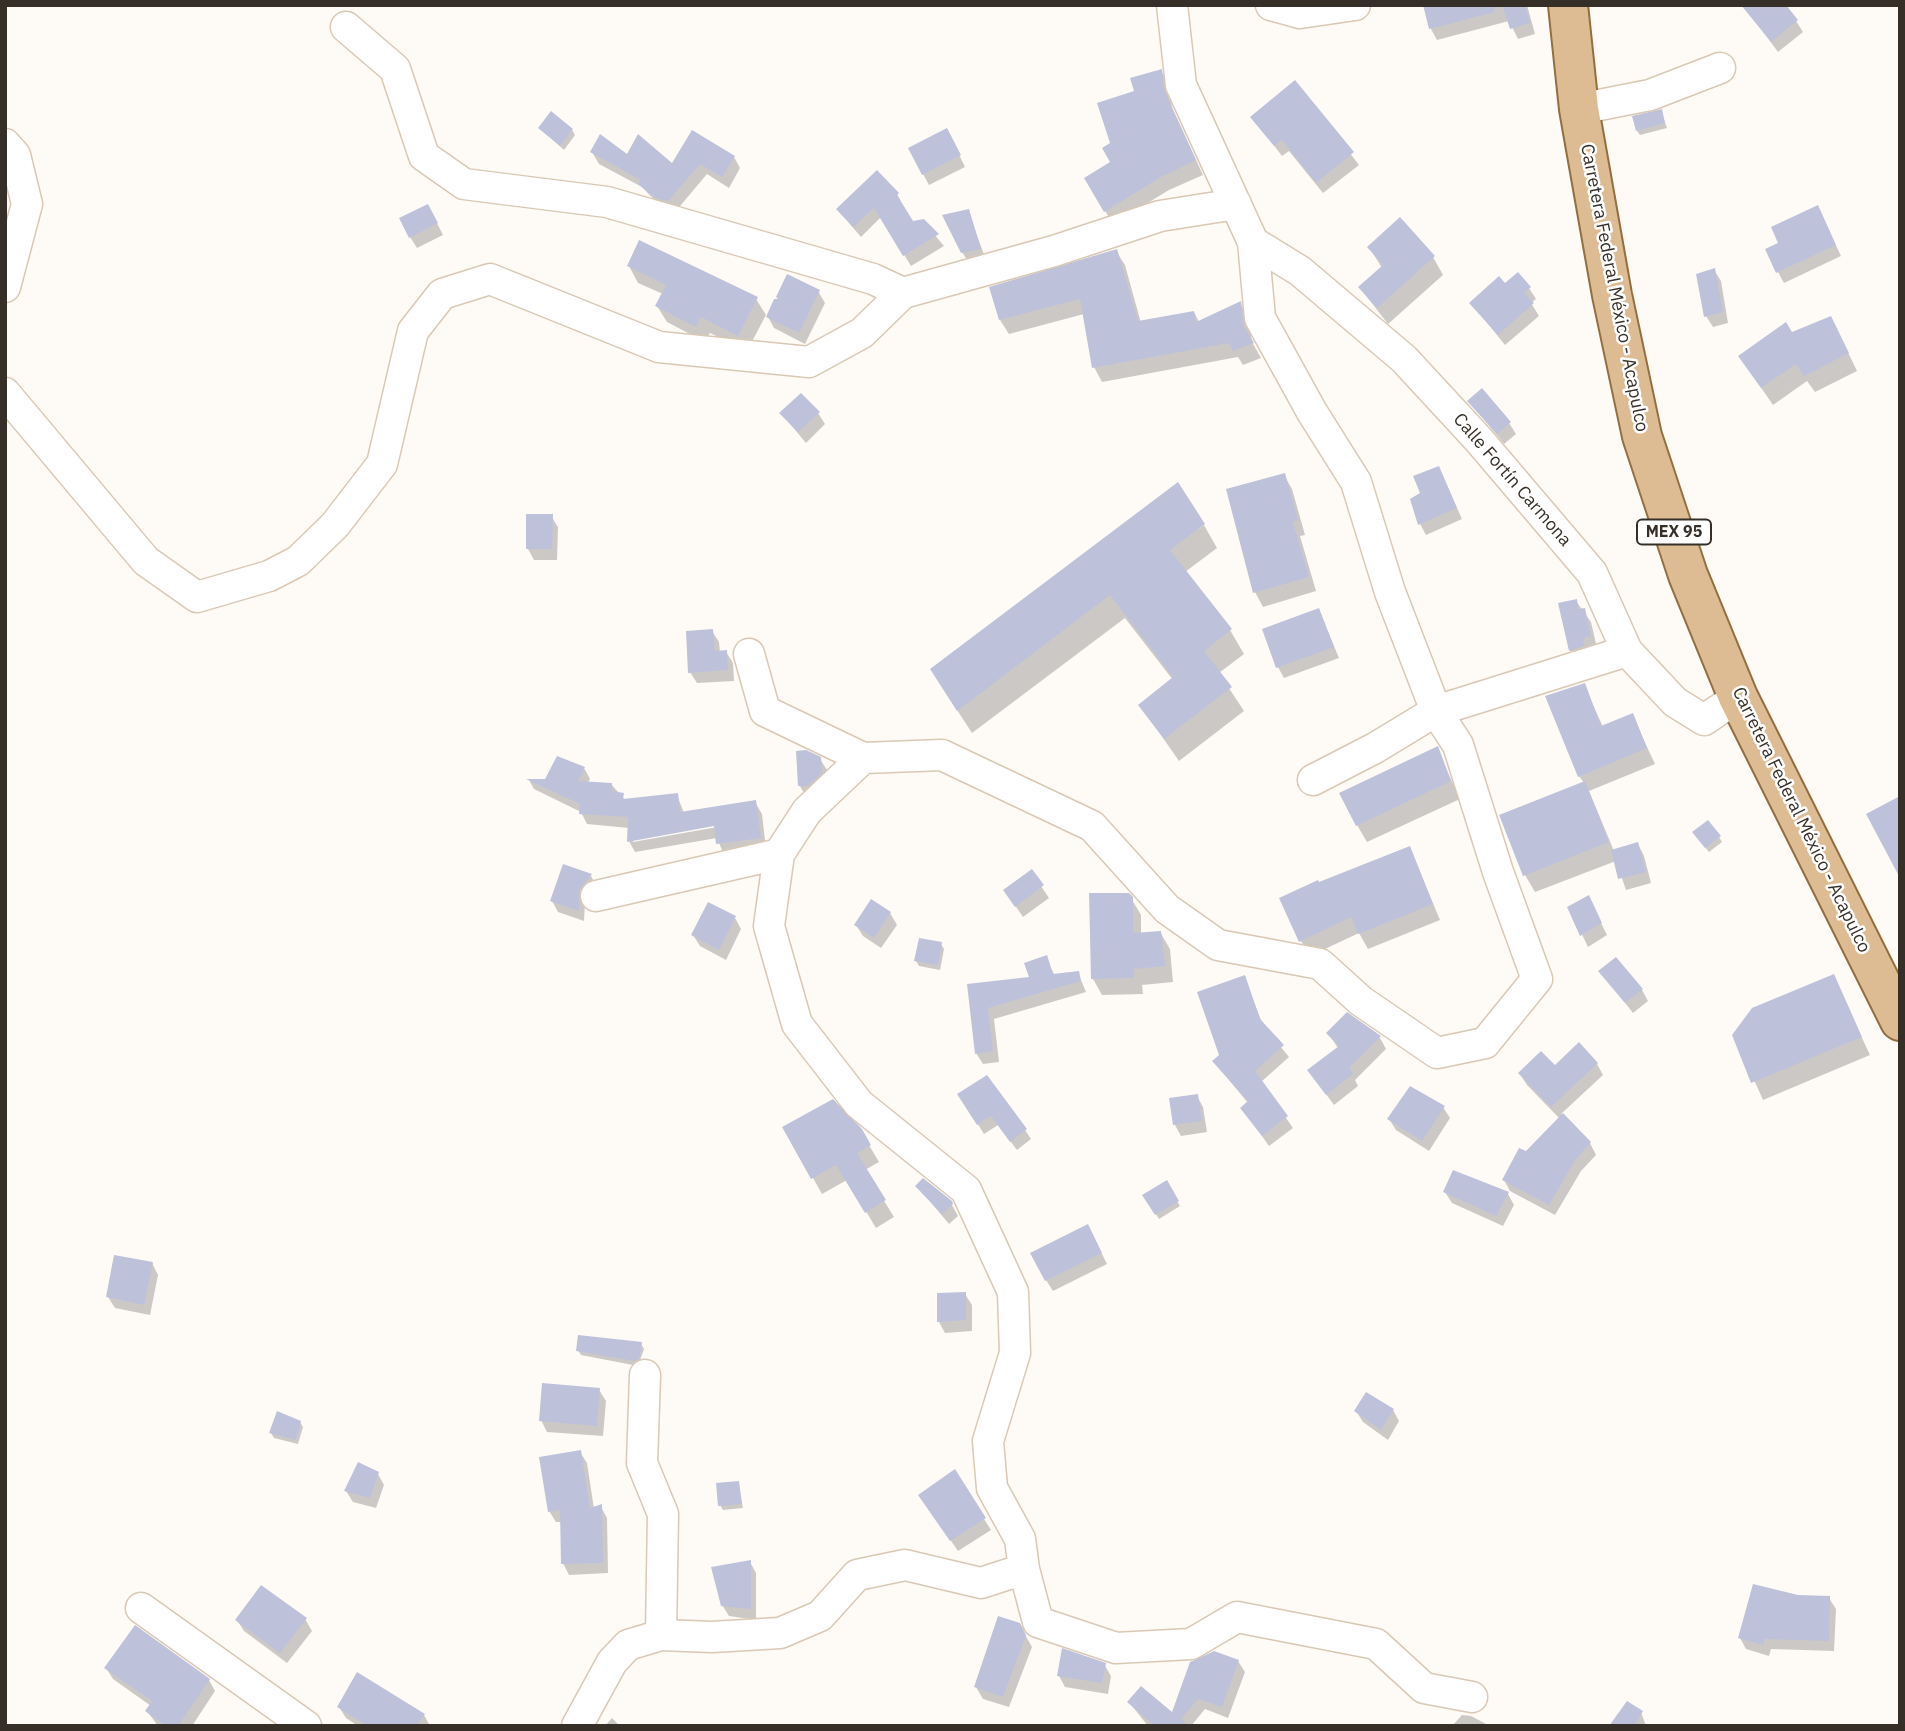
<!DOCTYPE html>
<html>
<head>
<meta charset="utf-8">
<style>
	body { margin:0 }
	#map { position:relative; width:1905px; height:1731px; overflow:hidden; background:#fefbf7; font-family:"IBM Plex Sans",sans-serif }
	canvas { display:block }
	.frame { position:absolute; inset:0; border:7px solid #362f27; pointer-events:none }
</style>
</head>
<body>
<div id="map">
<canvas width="1905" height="1731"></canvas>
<div class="frame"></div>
</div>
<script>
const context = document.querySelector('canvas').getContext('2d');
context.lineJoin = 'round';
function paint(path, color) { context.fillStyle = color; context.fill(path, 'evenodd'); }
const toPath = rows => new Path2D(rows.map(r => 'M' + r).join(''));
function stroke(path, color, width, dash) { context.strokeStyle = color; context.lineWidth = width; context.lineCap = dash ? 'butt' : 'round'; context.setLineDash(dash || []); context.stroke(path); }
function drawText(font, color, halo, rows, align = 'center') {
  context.font = font + ' "IBM Plex Sans",sans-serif'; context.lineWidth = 5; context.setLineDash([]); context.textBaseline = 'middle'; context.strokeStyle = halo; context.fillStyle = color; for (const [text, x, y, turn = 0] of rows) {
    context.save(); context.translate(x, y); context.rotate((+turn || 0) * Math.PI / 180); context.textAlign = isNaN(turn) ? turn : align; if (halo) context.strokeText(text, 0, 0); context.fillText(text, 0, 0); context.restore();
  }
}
paint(toPath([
	[1431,5,1527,5,1535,34,1518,39,1509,21,1437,40,1431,29],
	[1748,11,1796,21,1803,32,1778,52],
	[1161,71,1169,84,1172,108,1203,175,1169,190,1113,224,1086,179,1113,163,1112,144,1136,92],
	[1295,82,1359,165,1323,193,1289,151,1282,156,1253,118],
	[1661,111,1667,128,1640,135,1637,131],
	[540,128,572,130,575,135,564,150],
	[953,142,965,167,929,185,923,174],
	[592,152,673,165,734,157,740,168,729,188,707,174,675,212,663,209,642,187,599,164],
	[897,194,912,223,923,221,944,246,911,266,881,217,861,237,838,210],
	[1818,208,1841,256,1784,283,1778,272],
	[968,211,986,260,969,263,962,252],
	[434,217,443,235,417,248,410,237],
	[1369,247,1433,257,1443,275,1388,324,1360,288,1382,268],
	[1116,251,1125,265,1141,323,1194,312,1199,322,1240,303,1248,317,1252,342,1261,358,1243,365,1238,357,1102,382,1094,367,1084,314,1009,334,1000,320,992,288],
	[629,266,756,299,766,315,747,351,710,333,705,342,667,322,657,306,663,294,638,283],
	[1714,270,1721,281,1728,323,1713,327,1706,316],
	[1505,286,1529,288,1536,299,1531,303,1539,316,1505,345,1471,303],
	[818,291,825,303,805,344,774,328,768,317],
	[1792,334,1840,336,1857,371,1815,392,1807,381,1773,405,1751,373],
	[1469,401,1509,423,1516,434,1504,444],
	[781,413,818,413,825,424,806,443],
	[1439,468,1462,519,1426,535,1420,524,1422,494],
	[1284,475,1292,489,1305,535,1300,536,1316,591,1263,607,1255,592],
	[551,516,558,527,557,560,534,560,528,549],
	[1204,525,1217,548,1185,572,1230,630,1244,654,1219,673,1244,711,1179,761,1140,705,1173,680,1125,618,972,733,946,693],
	[1576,601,1591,622,1597,648,1577,661,1570,650],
	[1319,610,1339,658,1284,678,1278,667],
	[712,631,719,642,720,652,726,652,733,663,734,681,697,683,690,672],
	[1584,685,1603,727,1632,715,1655,764,1589,791,1614,851,1638,844,1644,856,1651,883,1626,890,1616,861,1535,892,1525,875,1584,783,1579,776],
	[1437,749,1460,799,1367,842,1357,825],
	[820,759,827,770,827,785,806,797,800,786],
	[584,768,590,779,588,783,611,784,626,801,677,795,684,813,755,802,762,814,766,849,724,855,717,838,635,852,629,841,629,828,587,824,581,812,534,789,529,780,546,781],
	[722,823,723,826,633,842,633,839],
	[1697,837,1719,837,1722,842,1709,852],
	[1410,848,1440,920,1368,949,1359,933,1310,956,1301,941,1318,885],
	[564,866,591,876,597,887,585,902,584,921,558,912,552,901],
	[1031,871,1049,898,1023,917,1012,901],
	[1131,898,1141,915,1141,934,1160,932,1170,949,1173,982,1142,985,1143,994,1102,995,1093,979],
	[1569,907,1594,909,1607,935,1588,947],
	[890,913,897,925,881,948,863,936,856,925],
	[735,918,741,929,726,960,700,946,693,935],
	[941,944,944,949,940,970,919,966,916,961],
	[1046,958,1055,976,1078,973,1086,992,994,1019,999,1062,983,1064,976,1053,969,985,1031,978],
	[1600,971,1642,990,1648,1001,1633,1013],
	[1833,976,1870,1055,1763,1100,1734,1035],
	[1244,977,1263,1025,1289,1057,1261,1082,1293,1128,1269,1146,1242,1108,1248,1103,1214,1062,1221,1056],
	[1347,1014,1380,1038,1386,1049,1355,1080,1358,1086,1334,1105,1309,1071,1338,1048,1328,1033],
	[1597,1064,1603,1075,1561,1114,1590,1143,1596,1155,1581,1171,1555,1215,1510,1191,1504,1180,1560,1119,1527,1085,1520,1074],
	[1197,1096,1203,1107,1207,1132,1181,1136,1175,1125],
	[965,1104,1025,1130,1031,1139,1017,1150,998,1125,984,1134],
	[1443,1107,1450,1118,1429,1151,1396,1130,1389,1119],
	[785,1128,860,1130,879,1162,865,1170,894,1217,876,1228,847,1180,822,1194],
	[1166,1183,1180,1206,1159,1219,1145,1196],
	[917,1186,952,1205,958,1216,949,1224],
	[1445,1192,1508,1194,1514,1205,1503,1226,1452,1203],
	[1094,1238,1107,1264,1053,1291,1046,1280],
	[152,1263,158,1275,150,1315,115,1308,108,1297],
	[938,1294,965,1294,972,1305,972,1331,945,1333,939,1322],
	[641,1344,644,1349,638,1366,581,1355,578,1350],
	[599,1390,606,1401,603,1436,547,1432,541,1420],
	[1393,1410,1399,1421,1388,1440,1363,1422,1356,1411],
	[300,1422,303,1427,298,1444,274,1438,271,1433],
	[580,1452,587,1463,594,1509,601,1507,607,1518,608,1573,569,1575,563,1563,562,1522,556,1522,549,1511],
	[378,1474,384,1485,376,1508,353,1502,346,1491],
	[738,1483,743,1508,723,1510,720,1505],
	[927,1506,984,1519,991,1530,958,1551],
	[750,1562,756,1573,756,1620,729,1616,722,1605],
	[1797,1597,1829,1598,1836,1609,1834,1651,1771,1649,1769,1656,1746,1649,1740,1638],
	[305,1619,312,1631,287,1663,244,1631,237,1620],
	[1019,1624,1032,1647,1009,1707,983,1699,976,1687],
	[1238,1661,1245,1672,1228,1718,1205,1709,1191,1726,1148,1726,1129,1702,1173,1715],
	[1104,1664,1111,1676,1108,1694,1065,1687,1059,1676],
	[106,1668,209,1680,215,1691,192,1726,158,1726,147,1711,151,1706,113,1679],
	[339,1707,424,1715,430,1726,358,1726,346,1718],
	[1641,1712,1646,1726,1611,1726],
	[1462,1715,1471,1716,1490,1726,1452,1726],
	[612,1718,620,1726,605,1726]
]), '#0003');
paint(toPath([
	[1423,5,1494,5,1495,12,1429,29],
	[1502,5,1525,5,1530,23,1510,29],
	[1741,5,1786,5,1798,20,1771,42],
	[1162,69,1165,92,1196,160,1161,177,1104,212,1084,178,1110,162,1102,148,1110,143,1097,103,1134,91,1130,78],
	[1295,80,1354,152,1316,183,1282,140,1274,146,1250,117],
	[1662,109,1665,123,1636,131,1632,116],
	[551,111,573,129,560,146,538,128],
	[947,128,961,155,922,175,908,148],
	[692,130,735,156,722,177,700,164,668,201,655,198,638,184,641,180,590,152,600,134,627,154,638,134,672,163],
	[877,170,899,193,897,195,913,221,924,219,939,234,903,256,874,208,853,227,836,209],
	[428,204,438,223,409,238,399,218],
	[1818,205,1836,245,1776,273,1765,249,1778,243,1771,227],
	[969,209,981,249,961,253,942,215],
	[1400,217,1435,256,1377,308,1358,287,1383,265,1367,247],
	[639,240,758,297,738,336,701,317,696,327,655,306,666,285,627,266],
	[1117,249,1138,321,1194,311,1196,322,1241,301,1244,326,1254,343,1233,351,1229,343,1092,368,1080,299,999,320,989,287],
	[1715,268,1723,312,1704,317,1696,274],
	[1518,272,1531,287,1524,293,1534,303,1498,335,1469,303,1499,276,1505,283],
	[787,274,820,290,799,333,766,317,774,299,778,299,776,297],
	[1831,316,1849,353,1804,376,1796,364,1761,388,1738,356,1786,322,1792,332],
	[1482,388,1511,422,1497,434,1467,401],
	[801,393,820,412,798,432,779,413],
	[1439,466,1457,508,1418,525,1410,499,1420,493,1413,476],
	[1285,473,1298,520,1293,522,1309,577,1253,593,1226,489],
	[1178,482,1205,524,1170,550,1232,629,1204,651,1232,687,1164,739,1138,705,1173,677,1110,595,957,711,930,669],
	[526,514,553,514,552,549,526,549],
	[1577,599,1578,609,1585,608,1591,637,1583,638,1584,646,1569,651,1558,603],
	[1319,608,1334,647,1276,668,1262,629],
	[713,629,715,651,727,650,728,670,688,673,686,631],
	[1585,683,1601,726,1633,713,1647,748,1578,777,1545,696],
	[1438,746,1451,781,1356,826,1339,793],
	[806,750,821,757,822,773,808,786,798,786,796,751],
	[557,756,585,767,578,781,612,783,612,791,624,793,623,799,678,793,680,812,756,800,761,838,716,844,714,826,627,842,628,817,579,814,580,804,526,779,545,779],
	[1585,781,1609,842,1523,876,1499,815],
	[1900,796,1900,878,1866,814],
	[1708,820,1721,836,1705,848,1692,832],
	[1638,842,1646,872,1618,879,1611,850],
	[1410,846,1433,904,1358,934,1351,917,1299,942,1279,898,1318,880,1319,882],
	[563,864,592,874,580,890,579,911,550,901],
	[1032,869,1044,885,1015,907,1003,890],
	[1089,893,1129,893,1133,897,1133,933,1161,931,1165,966,1134,969,1134,978,1091,979],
	[1589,895,1602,923,1580,936,1567,907],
	[871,899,891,912,874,938,854,925],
	[708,902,736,916,719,950,691,935],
	[919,938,942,942,938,965,914,961],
	[1047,955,1053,974,1079,971,1081,981,988,1008,993,1051,975,1054,967,984,1029,977,1024,963],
	[1616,957,1643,989,1625,1003,1598,971],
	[1834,974,1862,1037,1751,1083,1732,1035,1752,1008],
	[1245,975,1260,1019,1284,1045,1255,1071,1288,1116,1262,1136,1240,1108,1248,1101,1212,1061,1219,1055,1197,992],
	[1347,1012,1381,1036,1349,1068,1353,1074,1326,1095,1307,1070,1339,1046,1326,1033],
	[1579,1042,1598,1063,1551,1107,1518,1073,1541,1051,1555,1065],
	[987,1075,1027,1129,1010,1142,991,1116,977,1125,957,1094],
	[1410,1086,1445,1106,1422,1141,1387,1119],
	[1198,1094,1202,1121,1173,1125,1169,1098],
	[833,1099,862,1129,871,1145,857,1153,886,1200,865,1213,836,1165,811,1179,782,1127],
	[1563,1113,1591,1142,1575,1160,1549,1205,1502,1180,1519,1148,1526,1151],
	[1453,1170,1509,1192,1496,1216,1443,1192],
	[923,1178,952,1201,953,1204,942,1214,915,1186],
	[1167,1180,1179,1201,1155,1215,1142,1195],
	[1088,1224,1102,1253,1045,1281,1030,1253],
	[114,1255,153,1262,144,1305,106,1297],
	[966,1292,966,1320,937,1322,937,1293],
	[578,1335,642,1342,639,1359,635,1361,576,1351],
	[542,1383,600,1388,597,1426,539,1421],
	[1366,1392,1394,1409,1381,1430,1354,1411],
	[277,1411,301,1421,296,1440,269,1433],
	[581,1450,590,1508,602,1504,603,1563,561,1564,560,1510,548,1512,539,1457],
	[358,1462,379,1472,370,1498,344,1491],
	[955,1469,986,1518,950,1541,918,1495],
	[739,1481,742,1504,718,1506,716,1483],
	[751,1560,751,1609,721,1606,711,1567],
	[1753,1584,1798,1595,1830,1596,1829,1641,1765,1639,1763,1645,1738,1638],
	[261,1585,307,1618,280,1653,235,1620],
	[998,1616,1020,1623,1026,1635,1003,1697,974,1687],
	[135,1625,210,1679,178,1726,166,1726,145,1711,152,1701,104,1668],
	[1062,1648,1106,1663,1102,1683,1057,1676],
	[1214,1651,1239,1660,1222,1707,1198,1699,1181,1719,1189,1726,1155,1726,1127,1702,1141,1686,1172,1712,1190,1662],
	[357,1672,425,1714,416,1726,368,1726,337,1707],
	[1627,1701,1643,1711,1634,1726,1609,1726]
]), '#bdc1d9');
const minor = toPath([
	[1271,5,1300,13,1355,5],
	[346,27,395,69,424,156,464,184,607,202,873,279,903,293,1054,251,1160,216,1236,204],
	[1579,109,1650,95,1720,68],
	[5,144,15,155,27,204,5,287],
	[1253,242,1300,271,1404,359,1478,439,1592,573,1627,651,1675,702,1704,720,1738,697],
	[5,393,146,561,197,597,269,576,298,561,335,525,382,464,413,331,442,294,490,279,659,347,809,362,862,333,903,293],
	[749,654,765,711,863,758],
	[1313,780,1375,748,1436,711,1627,651],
	[596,896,779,854],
	[645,1375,642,1463,663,1514,661,1635],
	[1024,1569,1038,1622,1116,1648,1191,1644,1237,1617,1376,1644,1424,1688,1472,1697],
	[141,1608,306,1726],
	[577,1726,612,1662,628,1645,661,1635,712,1637,780,1633,820,1616,857,1575,905,1565,981,1583,1024,1569,1020,1539,992,1488,988,1441,1015,1353,1013,1292,966,1190,859,1104,797,1024,769,926,779,854,807,811,863,758,942,755,1092,826,1167,909,1218,945,1320,964,1361,1001,1437,1053,1485,1043,1537,979,1498,872,1458,745,1436,711,1390,592,1356,482,1312,412,1260,318,1253,242,1181,85,1172,5]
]);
const primary = toPath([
	[1568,5,1579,109,1612,295,1642,436,1688,575,1738,697,1900,1021]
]);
stroke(minor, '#d9c8b4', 33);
stroke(primary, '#946e3f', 42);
stroke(minor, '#fff', 30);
stroke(primary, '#ddbc94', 38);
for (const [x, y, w] of [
	[1674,532,74]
]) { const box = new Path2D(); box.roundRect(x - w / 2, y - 12.5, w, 25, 5); context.fillStyle = '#fff'; context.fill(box); stroke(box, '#362f27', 2); }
drawText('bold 16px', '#362f27', null, [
	["MEX 95",1674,532]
]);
drawText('18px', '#362f27', '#fff', [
	["Carretera Federal México - Acapulco",1614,288,79],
	["Calle Fortín Carmona",1512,480,49],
	["Carretera Federal México - Acapulco",1801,820,64]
]);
</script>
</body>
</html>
